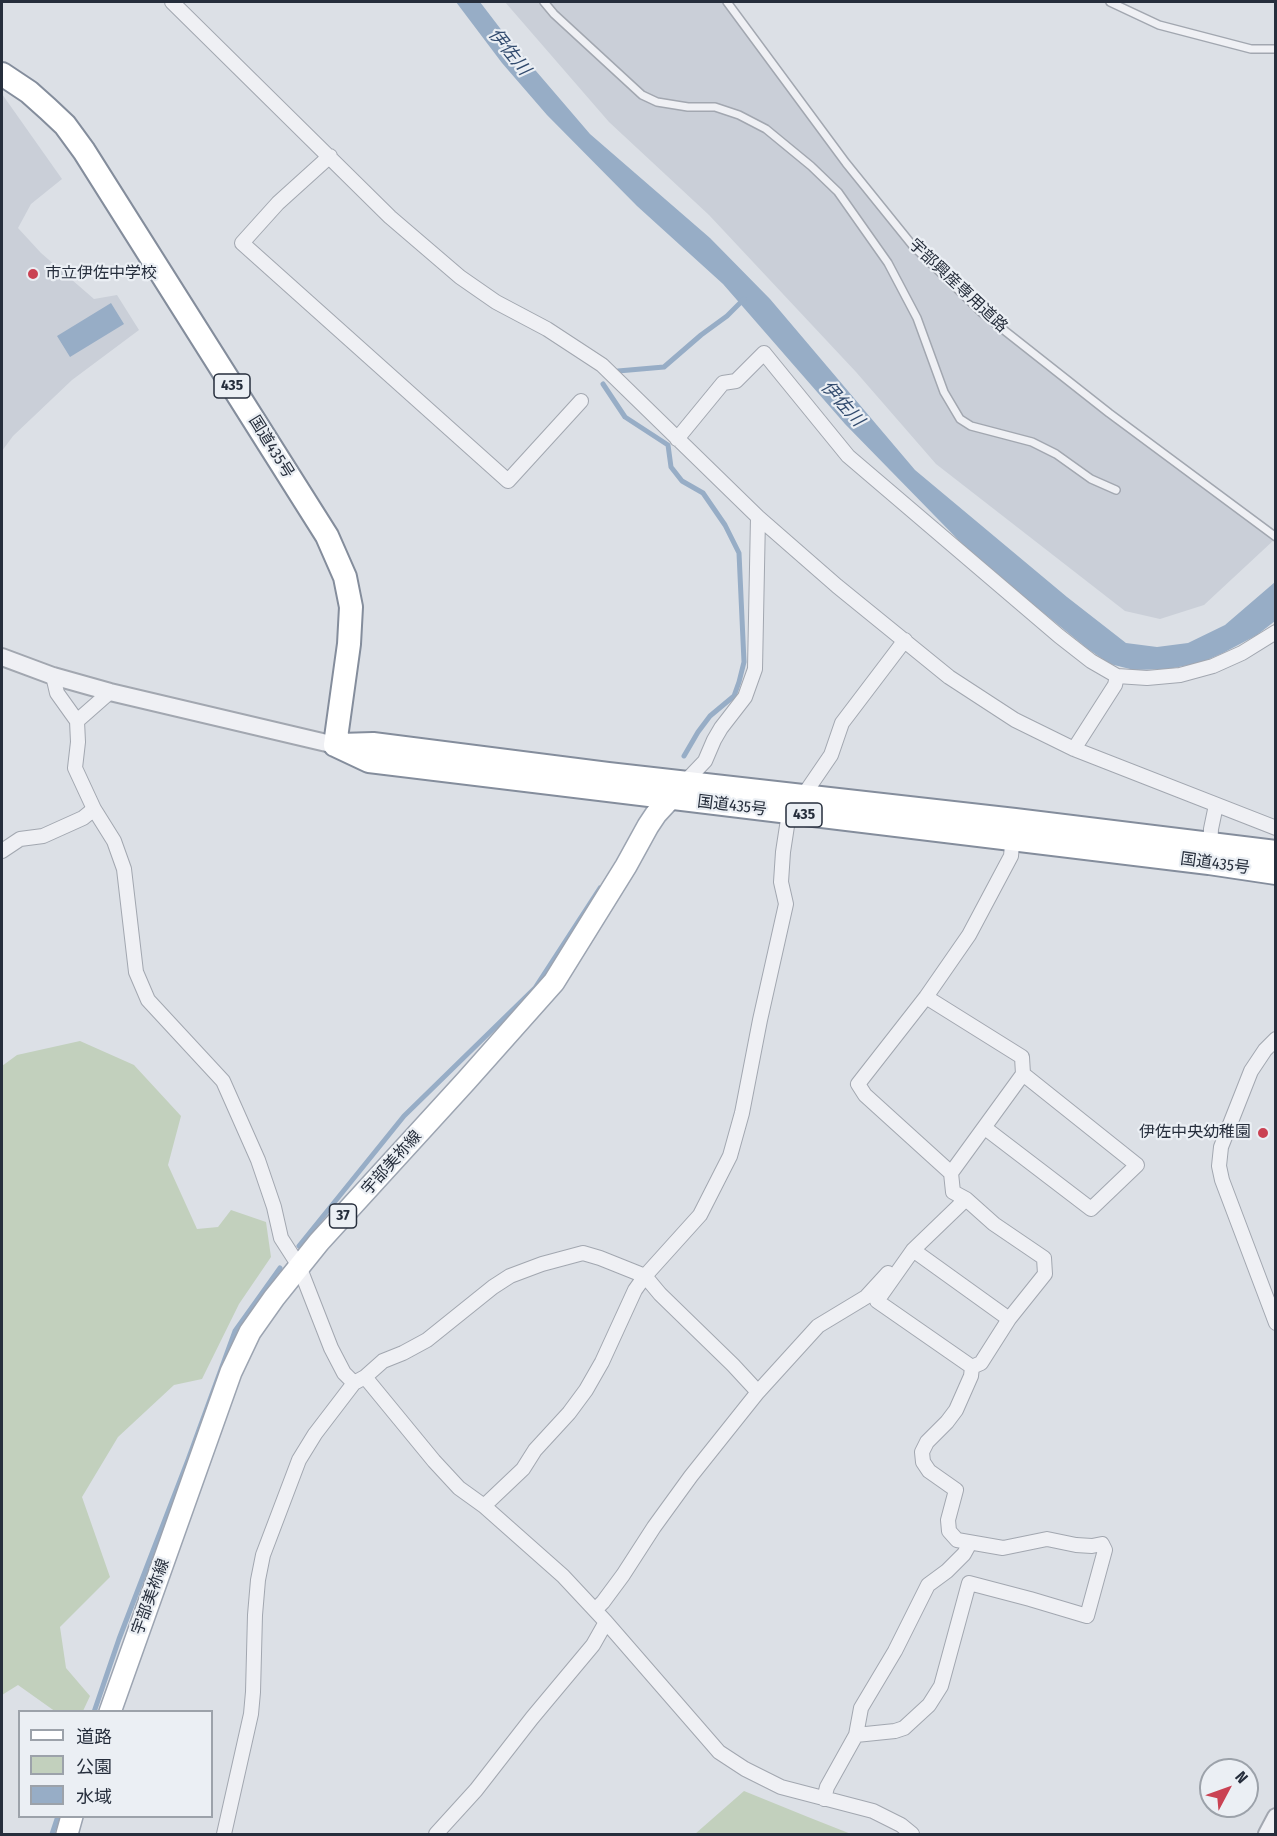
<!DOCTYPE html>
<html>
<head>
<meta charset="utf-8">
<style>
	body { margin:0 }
	#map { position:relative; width:1277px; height:1836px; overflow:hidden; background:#dce0e6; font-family:"Fira Sans Condensed","Noto Sans JP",sans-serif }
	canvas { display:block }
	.frame { position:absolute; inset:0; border:3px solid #262e3c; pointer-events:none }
	.legend { position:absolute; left:18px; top:1710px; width:195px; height:108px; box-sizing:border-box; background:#ebeff4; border:2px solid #9ca2aa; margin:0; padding:8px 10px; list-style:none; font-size:18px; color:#262e3c }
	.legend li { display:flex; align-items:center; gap:12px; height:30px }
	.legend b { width:30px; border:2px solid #9ca2aa }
	.north { position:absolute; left:1199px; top:1758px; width:60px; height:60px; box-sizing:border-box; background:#ebeff4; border:2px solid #9ca2aa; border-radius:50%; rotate:49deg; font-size:16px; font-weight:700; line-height:24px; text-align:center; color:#262e3c }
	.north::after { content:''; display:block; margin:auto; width:21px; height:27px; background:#ca4253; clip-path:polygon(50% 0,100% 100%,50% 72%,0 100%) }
</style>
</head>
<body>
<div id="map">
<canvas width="1277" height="1836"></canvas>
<div class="frame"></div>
<ul class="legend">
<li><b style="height:8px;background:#fff"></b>道路</li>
<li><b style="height:16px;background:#c2d0bd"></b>公園</li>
<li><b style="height:16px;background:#97adc6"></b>水域</li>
</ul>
<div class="north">N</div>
</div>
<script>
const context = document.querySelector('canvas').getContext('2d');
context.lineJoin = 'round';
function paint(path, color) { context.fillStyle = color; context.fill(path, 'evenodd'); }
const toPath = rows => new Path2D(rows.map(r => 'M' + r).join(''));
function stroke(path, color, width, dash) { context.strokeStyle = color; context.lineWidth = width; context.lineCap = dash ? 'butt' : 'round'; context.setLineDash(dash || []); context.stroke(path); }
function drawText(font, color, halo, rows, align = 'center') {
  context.font = font + ' "Fira Sans Condensed","Noto Sans JP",sans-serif'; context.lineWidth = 4.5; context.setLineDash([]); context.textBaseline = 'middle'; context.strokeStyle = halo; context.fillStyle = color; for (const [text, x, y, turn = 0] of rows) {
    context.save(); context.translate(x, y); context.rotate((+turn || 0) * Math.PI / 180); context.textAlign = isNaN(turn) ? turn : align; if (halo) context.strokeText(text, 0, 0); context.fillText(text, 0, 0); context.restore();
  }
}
paint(toPath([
	[505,2,727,2,913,246,981,312,1275,539,1204,605,1160,619,1125,611,936,464,856,372,709,215,609,122],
	[2,94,62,179,31,204,18,228,41,253,94,299,117,295,139,330,72,380,13,436,2,451]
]), '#cacfd8');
paint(toPath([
	[80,1041,134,1065,181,1116,168,1165,197,1229,218,1227,231,1210,266,1222,271,1257,239,1304,202,1379,174,1385,118,1437,82,1497,110,1577,60,1627,66,1668,90,1696,83,1711,56,1712,18,1685,2,1695,2,1066,17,1055],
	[744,1791,808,1817,851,1834,695,1834]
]), '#c2d0bd');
paint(toPath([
	[456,2,480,2,506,36,590,134,710,238,770,299,915,470,1067,597,1126,643,1157,647,1188,643,1225,625,1275,582,1275,621,1257,635,1223,653,1200,663,1168,669,1134,670,1110,664,1088,649,977,559,845,424,723,284,637,206,547,115,502,63],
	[111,303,124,324,70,357,57,336]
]), '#97adc6');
stroke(toPath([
	[618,371,664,367,701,335,727,316,744,299],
	[603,384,625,417,668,445,671,467,682,481,703,493,725,525,739,553,744,662,739,682,734,696,710,716,698,732,684,756],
	[299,1246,404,1116,535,988,600,888],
	[94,1712,119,1639,188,1460,235,1331,280,1268],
	[52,1834,58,1816]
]), '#97adc6', 5);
const service = toPath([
	[544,2,554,14,642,95,657,102,688,107,715,107,739,115,766,129,811,166,838,192,888,263,917,318,944,392,960,419,971,426,1032,442,1056,454,1091,479,1116,490],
	[727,2,846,163,913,246,981,312,1109,413,1276,537],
	[1110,2,1159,25,1251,49,1276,49]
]);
const minor = toPath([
	[172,2,390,217,460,277,496,302,547,329,602,365,758,517,837,586,949,677,1015,720,1074,749,1276,828],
	[330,156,278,203,242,243,508,481,581,401],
	[677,439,723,383,736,381,764,353,848,456,1059,636,1091,661,1117,676,1147,678,1180,675,1213,666,1242,653,1276,632],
	[53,676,57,693,77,721,78,742,75,768,94,809,114,841,124,869,136,972,148,1000,223,1081,258,1160,274,1207,281,1238,299,1266,331,1348,344,1373,354,1383],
	[77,721,110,692],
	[1074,749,1115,685,1117,676],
	[684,783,705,761,714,740,721,728,745,697,755,669,758,517],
	[803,796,831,755,842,723,905,640],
	[1210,850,1211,829,1216,805],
	[2,851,20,839,43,836,83,818,94,809],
	[926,997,1022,1057,1023,1074,951,1173],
	[1276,1039,1265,1050,1251,1071,1221,1147,1219,1166,1222,1180,1276,1323],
	[985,1128,1091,1209,1137,1165,1023,1074],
	[966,1199,913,1250,877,1301,972,1367,981,1363,1009,1319,1045,1274,1044,1258,994,1224,966,1199,953,1192,951,1173,865,1095,858,1084,926,997,969,935,1011,856,1013,834],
	[913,1250,1009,1319],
	[365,1377,434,1461,459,1488,484,1506,563,1576,606,1622,719,1752,745,1769,781,1787,873,1811,901,1825,912,1834],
	[484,1506,523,1469,535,1450,569,1413,586,1390,602,1362,635,1290,645,1276,700,1215,730,1156,742,1113,760,1020,786,904,781,882,783,852,789,813],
	[595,1610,603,1602,623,1575,654,1527,691,1476,758,1392,818,1326,866,1297,888,1273],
	[856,1735,895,1731,904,1728,929,1705,941,1686,969,1583,1030,1599,1087,1616,1105,1550,1102,1544,1092,1546,1076,1545,1047,1539,1003,1548,957,1540,949,1531,948,1520,956,1490,929,1471,923,1462,922,1452,927,1442,947,1422,956,1410,971,1376,972,1367],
	[824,1799,827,1787,856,1735,861,1708,895,1651,928,1585,947,1571,964,1554,970,1543],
	[224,1834,251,1714,253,1692,255,1615,258,1580,263,1555,299,1460,315,1434,354,1383,365,1377,383,1361,403,1353,427,1340,493,1287,510,1276,542,1264,583,1253,600,1258,645,1276,660,1294,733,1365,758,1392],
	[436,1834,476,1790,532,1718,593,1645,606,1622]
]);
const tertiary = toPath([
	[2,657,53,676,110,692,335,745],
	[1267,1834,1276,1817]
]);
const primary = toPath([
	[110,1712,231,1372,250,1332,274,1298,319,1242,466,1081,554,982,626,866,648,826,656,814,680,788],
	[67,1834,72,1816]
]);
const trunk = toPath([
	[2,74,29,92,48,109,65,125,84,151,327,536,345,577,351,607,349,644,335,745],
	[335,745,369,761,1209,863,1276,873],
	[340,745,373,744,608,774,1015,820,1276,852]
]);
stroke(service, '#a2a7b0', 10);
stroke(minor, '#a2a7b0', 16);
stroke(tertiary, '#a2a7b0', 20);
stroke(primary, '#9ca4b1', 24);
stroke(trunk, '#848d9c', 26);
stroke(service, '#eff0f4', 7);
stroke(minor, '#eff0f4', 14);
stroke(tertiary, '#eff0f4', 16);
stroke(primary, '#fff', 21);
stroke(trunk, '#fff', 22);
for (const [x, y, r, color] of [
	[33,274,6,"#ca4253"],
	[1263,1133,6,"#ca4253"]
]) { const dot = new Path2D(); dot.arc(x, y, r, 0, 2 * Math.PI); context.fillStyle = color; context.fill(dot); stroke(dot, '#ebeff4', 2); }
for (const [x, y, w] of [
	[232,386,36],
	[804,815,36],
	[343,1216,27]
]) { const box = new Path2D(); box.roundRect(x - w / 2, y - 12, w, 24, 4.5); context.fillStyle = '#ebeff4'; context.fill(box); stroke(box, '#262e3c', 1.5); }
drawText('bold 15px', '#262e3c', null, [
	["435",232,386],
	["435",804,815],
	["37",343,1216]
]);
drawText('16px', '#262e3c', '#ebeff4', [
	["市立伊佐中学校",45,274],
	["伊佐中央幼稚園",1251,1133,"right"]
], 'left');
drawText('16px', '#262e3c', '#ebeff4', [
	["宇部興産専用道路",958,286,43],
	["国道435号",271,447,58],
	["国道435号",732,806,7],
	["国道435号",1215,864,8],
	["宇部美祢線",392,1163,-48],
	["宇部美祢線",151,1597,-70]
]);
drawText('italic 18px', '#324b6e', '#ebeff4', [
	["伊佐川",509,52,51],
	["伊佐川",842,404,48]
]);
</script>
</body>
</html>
